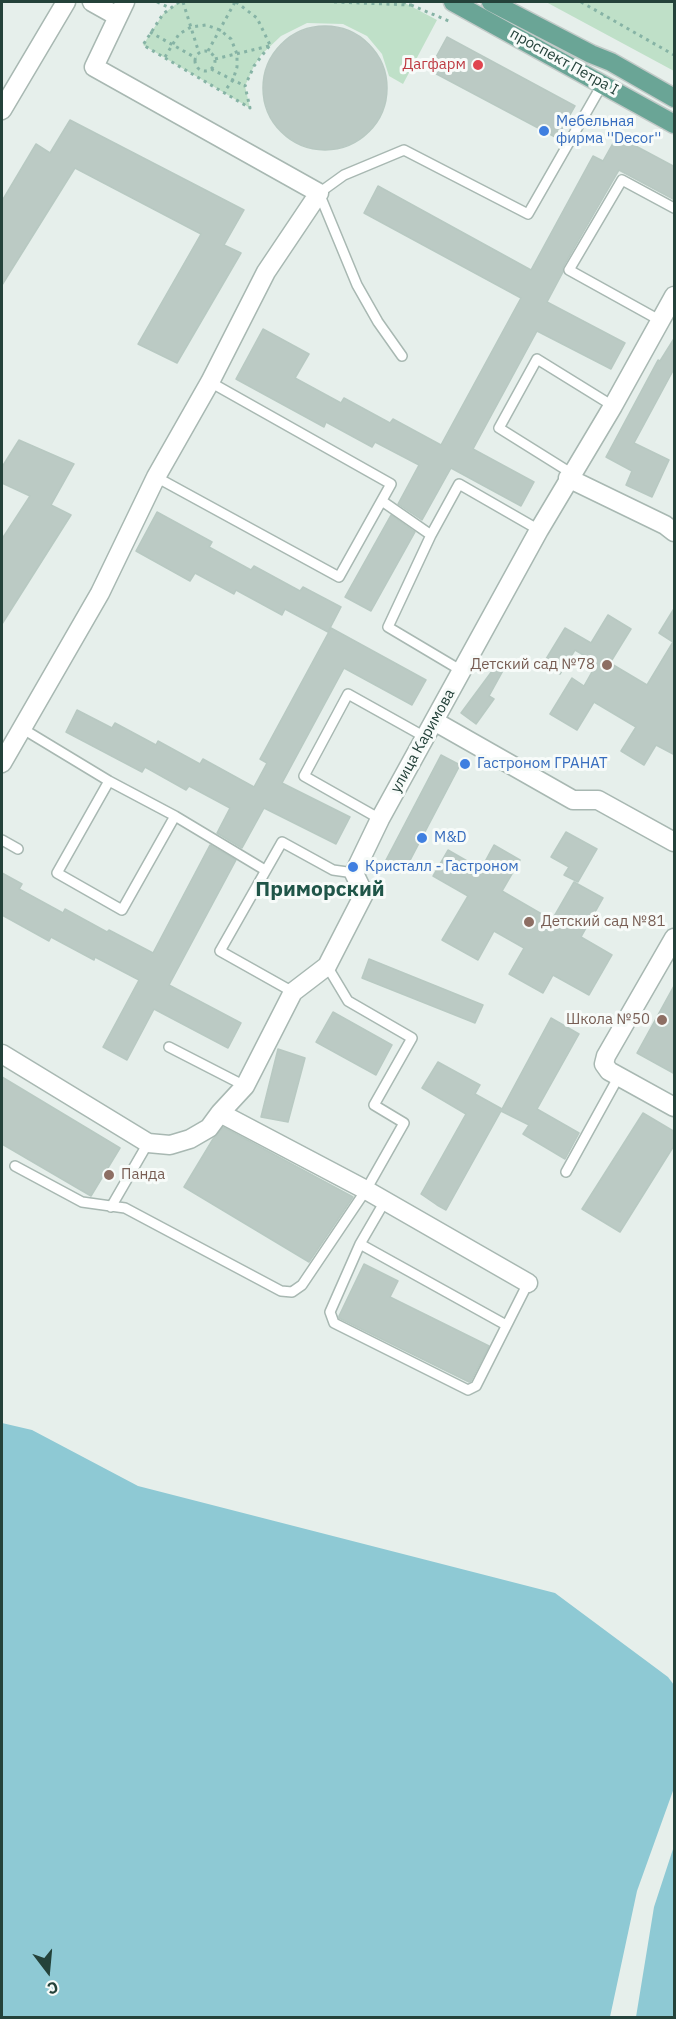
<!DOCTYPE html>
<html>
<head>
<meta charset="utf-8">
<style>
	body { margin:0 }
	#map { position:relative; width:676px; height:2019px; overflow:hidden; background:#e6efeb; font-family:"IBM Plex Sans",sans-serif }
	canvas { display:block }
	.frame { position:absolute; inset:0; border:3px solid #24423a; pointer-events:none }
	.north { position:absolute; left:18px; top:1941px; width:60px; height:60px; -webkit-text-stroke:4px #f7fbf9; paint-order:stroke; rotate:164deg; font-size:16px; font-weight:700; line-height:24px; text-align:center; color:#24423a }
	.north::after { content:''; display:block; margin:auto; width:21px; height:27px; background:#24423a; clip-path:polygon(50% 0,100% 100%,50% 72%,0 100%) }
</style>
</head>
<body>
<div id="map">
<canvas width="676" height="2019"></canvas>
<div class="frame"></div>
<div class="north">С</div>
</div>
<script>
const context = document.querySelector('canvas').getContext('2d');
context.lineJoin = 'round';
function paint(path, color) { context.fillStyle = color; context.fill(path, 'evenodd'); }
const toPath = rows => new Path2D(rows.map(r => 'M' + r).join(''));
function stroke(path, color, width, dash) { context.strokeStyle = color; context.lineWidth = width; context.lineCap = dash ? 'butt' : 'round'; context.setLineDash(dash || []); context.stroke(path); }
function drawText(font, color, halo, rows, align = 'center') {
  context.font = font + ' "IBM Plex Sans",sans-serif'; context.lineWidth = 6; context.setLineDash([]); context.textBaseline = 'middle'; context.strokeStyle = halo; context.fillStyle = color; for (const [text, x, y, turn = 0] of rows) {
    context.save(); context.translate(x, y); context.rotate((+turn || 0) * Math.PI / 180); context.textAlign = isNaN(turn) ? turn : align; if (halo) context.strokeText(text, 0, 0); context.fillText(text, 0, 0); context.restore();
  }
}
paint(toPath([
	[179,2,403,2,437,20,403,84,389,76,382,54,367,36,343,24,307,23,281,36,261,55,254,66,245,86,250,108,143,45,163,14],
	[546,2,674,2,674,71]
]), '#bfe0c8');
paint(toPath([
	[2,1423,32,1430,138,1486,555,1593,668,1677,674,1685,674,1788,637,1891,610,2017,2,2017],
	[674,1846,674,2017,636,2017,654,1907]
]), '#8ec9d4');
const building = toPath([
	'263 88a62 62 0 1 1 124 0a62 62 0 1 1-124 0Z',
	[447,37,575,106,557,138,429,70,447,37],
	[70,120,244,210,224,245,241,253,177,363,138,344,201,234,75,168,2,285,2,201,36,144,50,153,70,120],
	[617,136,675,167,675,200,619,170,563,267,563,272,547,302,625,343,611,369,537,331,473,449,534,482,521,506,451,468,422,520,398,504,419,465,375,442,372,447,326,422,324,427,236,379,263,329,309,354,295,378,341,403,344,398,390,423,393,419,441,445,521,298,364,213,378,186,531,270,593,156,603,161,617,136],
	[675,337,675,367,634,443,669,460,652,497,626,485,632,471,606,457,658,360,660,361,675,337],
	[19,440,74,464,51,505,71,515,2,624,2,539,30,496,2,483,2,467,19,440],
	[157,512,212,542,209,547,251,570,254,566,300,591,303,587,341,607,328,632,285,609,282,615,236,590,234,594,195,573,190,581,136,551,157,512],
	[391,515,415,532,371,611,345,597,391,515],
	[675,607,675,755,656,745,644,765,621,751,636,727,594,702,577,730,550,714,572,678,584,686,597,663,575,650,560,674,543,664,565,628,591,643,608,615,631,629,610,663,647,685,673,642,659,633,675,607],
	[331,628,426,680,412,705,344,668,282,783,350,817,336,844,264,808,242,848,217,833,230,808,189,786,186,790,145,767,142,772,66,732,77,710,112,728,115,723,156,745,158,741,200,764,203,759,254,787,267,763,260,759,331,628],
	[498,663,505,667,489,696,494,699,476,724,461,713,498,663],
	[441,755,460,765,405,870,386,860,441,755],
	[566,832,597,849,578,882,564,875,569,867,551,857,566,832],
	[210,845,236,860,169,985,241,1023,228,1048,154,1009,127,1060,103,1047,139,980,95,957,94,960,51,937,49,941,2,915,2,873,22,884,19,889,63,913,65,909,107,932,109,930,153,953,210,845],
	[494,845,520,860,502,891,552,920,574,882,603,898,581,937,612,955,589,995,553,975,543,993,509,974,524,948,494,931,478,960,442,940,468,896,433,876,448,850,481,869,494,845],
	[369,959,483,1005,475,1023,362,978,369,959],
	[675,984,675,1074,637,1053,675,984],
	[333,1012,392,1045,376,1075,316,1042,333,1012],
	[551,1018,579,1034,537,1109,579,1133,565,1159,523,1134,529,1125,501,1111,446,1210,437,1205,421,1194,466,1114,422,1088,438,1062,480,1085,475,1094,502,1109,551,1018],
	[278,1049,305,1058,288,1122,261,1117,278,1049],
	[2,1077,120,1148,91,1196,2,1144,2,1077],
	[643,1113,675,1132,675,1144,620,1232,582,1209,643,1113],
	[223,1127,353,1197,309,1262,184,1187,213,1139,223,1127],
	[364,1264,398,1281,390,1297,489,1346,471,1381,469,1382,339,1318,339,1316,364,1264]
]);
paint(building, '#bbcac4');
stroke(building, '#b8c9c2', 1.5);
const lane = toPath([
	[661,321,569,270,622,180,674,208],
	[402,356,378,322,357,285,319,193,344,175,404,150,528,214,603,83],
	[571,473,499,428,537,359,613,406],
	[156,477,339,577,391,484,210,382],
	[382,501,431,535],
	[462,671,388,627,431,535,459,484,539,530],
	[23,729,109,781,175,816,265,870],
	[109,781,57,873,122,910,175,816],
	[380,819,304,776,348,694,425,737],
	[2,840,18,849],
	[293,992,220,951,282,842,333,870,354,873],
	[169,1047,245,1086],
	[15,1166,82,1202,125,1208,281,1291,292,1292,302,1285,366,1190,404,1123,374,1105,412,1038,348,1001,327,966],
	[566,1172,619,1076],
	[385,1201,360,1244,506,1325],
	[111,1207,148,1143],
	[360,1244,330,1312,334,1323,468,1390,476,1386,528,1283]
]);
const street = toPath([
	[92,2,117,16],
	[2,110,66,2],
	[568,478,665,525,674,532],
	[434,721,573,800,598,800,674,842],
	[2,763,100,593,156,477,210,382,266,272,319,193,94,67,125,2],
	[674,938,606,1056,604,1064,609,1071,674,1107],
	[2,1054,148,1143,170,1145,190,1139,209,1128,220,1113,366,1190,528,1283],
	[220,1113,245,1086,293,992,327,966,364,894,354,873,380,819,539,530,613,406,674,296]
]);
const primary = toPath([
	[453,2,674,124],
	[491,2,591,54,611,62,674,98]
]);
stroke(lane, '#a8b8b2', 12);
stroke(street, '#a8b8b2', 21);
stroke(primary, '#c2cac8', 21);
stroke(toPath([
	[157,2,170,8],
	[179,2,163,14,143,45,250,108,245,86,254,66,270,45],
	[183,2,199,53],
	[236,2,257,18,270,45],
	[334,2,411,5,403,2],
	[581,2,674,55],
	[411,5,451,22],
	[150,32,196,58],
	'195 61a10 10 0 1 1 20 0a10 10 0 1 1-20 0Z',
	[208,51,235,2],
	[165,57,179,34,191,27,206,25,220,30,231,39,237,54,237,67,233,80,224,92],
	[215,59,269,46],
	[211,69,245,86]
]), '#86b3a5', 3, [3, 4.5]);
stroke(lane, '#fff', 9);
stroke(street, '#fff', 18);
stroke(primary, '#6aa596', 18);
for (const [x, y, r, color] of [
	[478,65,6,"#e0444e"],
	[544,131,6,"#3f7fe0"],
	[607,665,6,"#8d6e63"],
	[465,764,6,"#3f7fe0"],
	[422,838,6,"#3f7fe0"],
	[353,867,6,"#3f7fe0"],
	[529,922,6,"#8d6e63"],
	[662,1020,6,"#8d6e63"],
	[109,1175,6,"#8d6e63"]
]) { const dot = new Path2D(); dot.arc(x, y, r, 0, 2 * Math.PI); context.fillStyle = color; context.fill(dot); stroke(dot, '#f7fbf9', 2); }
drawText('15px', '#24423a', '#f7fbf9', [
	["проспект Петра I",564,62,29],
	["улица Каримова",423,741,-61]
]);
drawText('15px', '#be3a42', '#f7fbf9', [
	["Дагфарм",466,65]
], 'right');
drawText('15px', '#366cbe', '#f7fbf9', [
	["Мебельная",556,122],
	["фирма ''Decor''",556,139],
	["Гастроном ГРАНАТ",477,764],
	["M&D",434,838],
	["Кристалл - Гастроном",365,867]
], 'left');
drawText('15px', '#785e54', '#f7fbf9', [
	["Детский сад №78",595,665],
	["Детский сад №81",541,922,"left"],
	["Школа №50",650,1020],
	["Панда",121,1175,"left"]
], 'right');
drawText('bold 21px', '#1f5548', '#f7fbf9', [
	["Приморский",320,890]
]);
</script>
</body>
</html>
